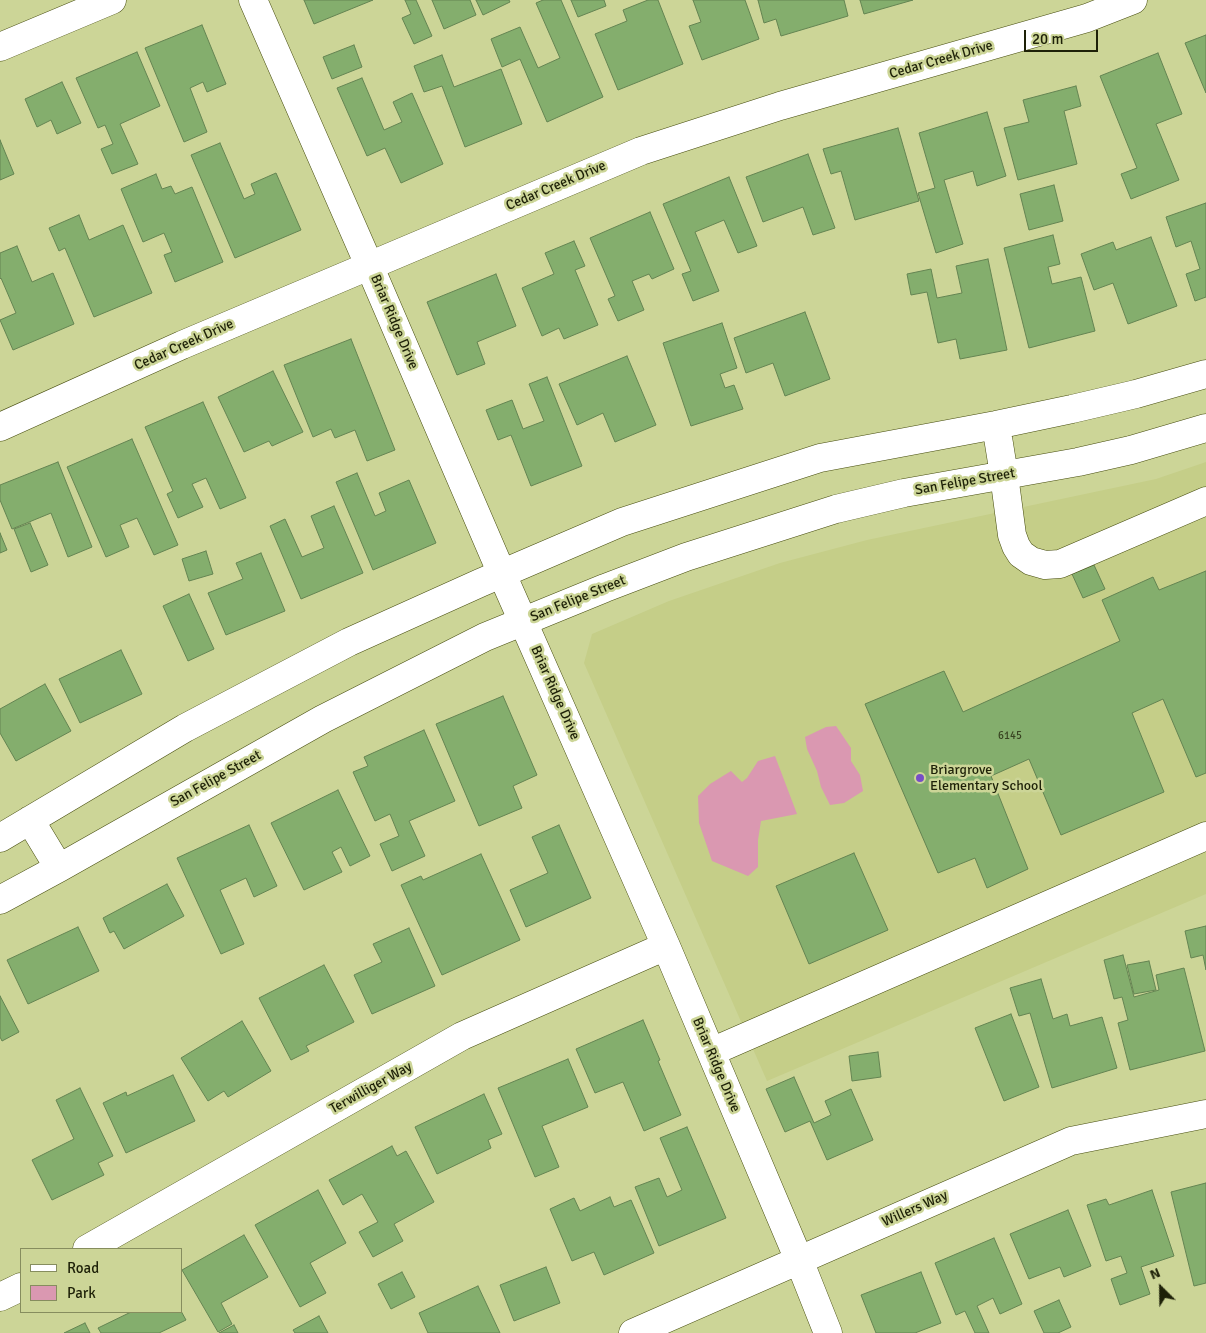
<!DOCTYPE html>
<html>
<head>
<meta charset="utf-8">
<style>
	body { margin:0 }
	#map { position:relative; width:1206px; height:1333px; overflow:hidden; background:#ccd597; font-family:Signika,sans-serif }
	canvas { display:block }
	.legend { position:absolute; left:20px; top:1248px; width:162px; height:65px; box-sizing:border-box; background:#ccd597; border:1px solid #868d5e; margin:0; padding:6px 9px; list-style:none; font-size:15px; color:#1e2108 }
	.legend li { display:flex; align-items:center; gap:10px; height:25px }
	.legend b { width:25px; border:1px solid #868d5e }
	.north { position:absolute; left:1136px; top:1263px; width:50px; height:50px; -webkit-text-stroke:4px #ccd597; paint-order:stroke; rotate:337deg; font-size:14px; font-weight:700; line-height:20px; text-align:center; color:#1e2108 }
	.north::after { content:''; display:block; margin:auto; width:18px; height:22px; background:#1e2108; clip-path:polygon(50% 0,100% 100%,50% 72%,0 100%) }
	.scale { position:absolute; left:1024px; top:30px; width:74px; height:22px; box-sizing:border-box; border:2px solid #1e2108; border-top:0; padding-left:6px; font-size:15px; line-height:18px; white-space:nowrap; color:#1e2108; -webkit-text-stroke:4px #ccd597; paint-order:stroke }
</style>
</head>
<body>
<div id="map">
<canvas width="1206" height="1333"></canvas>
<ul class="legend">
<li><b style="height:6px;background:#fff"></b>Road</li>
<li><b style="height:14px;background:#da98b1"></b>Park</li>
</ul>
<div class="north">N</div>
<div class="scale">20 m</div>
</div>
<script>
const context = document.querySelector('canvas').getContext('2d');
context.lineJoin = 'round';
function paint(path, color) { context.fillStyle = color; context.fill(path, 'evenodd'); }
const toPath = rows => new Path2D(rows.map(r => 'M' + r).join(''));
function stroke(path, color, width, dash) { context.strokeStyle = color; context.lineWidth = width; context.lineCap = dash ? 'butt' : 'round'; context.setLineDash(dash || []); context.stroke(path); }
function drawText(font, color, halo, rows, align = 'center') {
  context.font = font + ' Signika,sans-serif'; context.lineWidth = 5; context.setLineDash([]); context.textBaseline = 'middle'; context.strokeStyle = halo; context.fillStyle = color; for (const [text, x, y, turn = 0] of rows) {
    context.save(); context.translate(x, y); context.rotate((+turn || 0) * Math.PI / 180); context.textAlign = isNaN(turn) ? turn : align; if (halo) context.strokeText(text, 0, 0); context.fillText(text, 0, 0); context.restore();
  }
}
paint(toPath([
	[1206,462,1206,894,767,1081,584,663,592,634,669,601,780,563,867,540,1156,479]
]), '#c5ce88');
paint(toPath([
	[836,726,851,748,851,761,860,775,863,791,844,803,830,805,821,787,817,771,807,749,805,737,826,727],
	[775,756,797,814,761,821,758,840,758,867,748,876,712,861,699,823,698,796,710,784,731,771,742,782,747,778,758,761]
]), '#da98b1');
const building = toPath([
	[304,0,373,0,314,24,304,0],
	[405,0,416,0,432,36,414,44,402,18,411,14,405,0],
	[432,0,470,0,476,15,444,29,432,0],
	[476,0,509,0,510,2,483,15,476,0],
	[543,0,561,0,603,97,547,122,520,59,502,67,491,39,520,27,538,68,560,58,536,3,543,0],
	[571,0,604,0,606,6,578,17,571,0],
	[648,0,658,0,683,64,618,90,595,34,627,21,623,10,648,0],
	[693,0,745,0,759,39,702,60,689,26,701,22,693,0],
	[758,0,844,0,848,16,781,36,776,19,764,23,758,0],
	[860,0,913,0,864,14,860,0],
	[202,25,226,84,207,92,203,82,190,88,207,132,184,142,145,48,202,25],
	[1206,35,1206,93,1185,43,1206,35],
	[354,45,362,67,332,79,323,57,354,45],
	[137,52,160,106,120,124,138,164,112,174,101,149,113,144,105,125,98,128,76,78,137,52],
	[1158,53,1182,114,1156,124,1179,180,1131,199,1121,174,1137,168,1100,76,1158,53],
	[442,55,454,87,501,69,522,124,465,147,442,86,424,92,414,66,442,55],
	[362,78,384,130,402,122,393,102,412,93,443,164,401,183,385,148,367,156,337,88,362,78],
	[62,82,81,123,57,134,51,120,37,127,25,99,62,82],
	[1076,86,1081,106,1064,111,1077,164,1018,180,1004,128,1029,122,1023,100,1076,86],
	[987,112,1006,176,977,186,973,171,944,180,963,244,936,253,918,193,935,188,919,133,987,112],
	[898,128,919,201,855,220,841,171,831,174,823,149,898,128],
	[0,140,14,174,0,180,0,140],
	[220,143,244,199,255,194,251,184,276,173,301,230,235,258,191,155,220,143],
	[808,154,835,228,813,235,803,207,763,222,746,177,808,154],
	[156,174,162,189,171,186,175,194,192,187,223,262,175,282,164,255,172,252,164,233,143,242,121,189,156,174],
	[729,177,757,246,738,253,724,220,695,232,719,291,693,301,682,274,691,271,663,204,729,177],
	[1054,185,1063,221,1029,230,1020,194,1054,185],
	[1206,203,1206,297,1195,301,1186,274,1200,269,1191,241,1176,247,1166,217,1206,203],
	[650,212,674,269,652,279,649,274,632,281,644,310,618,321,608,299,615,296,590,238,650,212],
	[79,215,89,240,123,225,152,293,94,317,65,248,59,251,49,228,79,215],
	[1053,235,1060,264,1048,267,1052,284,1081,277,1095,331,1029,348,1004,248,1053,235],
	[1151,237,1177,306,1128,324,1113,283,1094,290,1081,254,1113,242,1116,250,1151,237],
	[574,241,585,266,575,270,598,325,564,339,559,328,542,336,522,288,554,274,545,253,574,241],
	[17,246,32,282,53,273,74,324,13,350,0,320,16,313,1,278,0,279,0,253,17,246],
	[988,259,1007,350,960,359,956,339,938,343,927,292,911,295,907,274,931,269,937,298,962,293,956,266,988,259],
	[496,274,516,326,477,342,485,364,457,375,427,302,496,274],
	[805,312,830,379,785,396,773,363,746,373,734,338,805,312],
	[722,323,737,368,720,374,725,388,734,385,743,409,691,426,663,343,722,323],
	[351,339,395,450,367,461,355,430,335,438,331,429,313,437,284,365,351,339],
	[627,356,656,425,615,442,603,413,577,425,559,384,627,356],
	[273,371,303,432,272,446,269,441,244,452,218,397,273,371],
	[547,377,582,466,531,486,511,435,498,440,486,410,512,400,523,429,544,421,529,384,547,377],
	[203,402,246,498,220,509,206,478,192,484,203,507,178,518,167,494,173,491,145,427,203,402],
	[132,439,178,545,154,555,137,518,120,525,129,547,106,557,67,467,132,439],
	[58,462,92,547,68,557,51,513,12,529,0,500,0,485,58,462],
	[357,473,375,516,386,511,379,493,409,480,436,543,373,570,336,482,357,473],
	[334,506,363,573,301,599,270,526,285,519,302,557,324,548,311,516,334,506],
	[30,523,48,565,31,572,14,529,30,523],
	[0,533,7,550,0,553,0,533],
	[206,551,213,574,189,581,182,559,206,551],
	[261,553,285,611,226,635,208,593,243,579,236,563,261,553],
	[1094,565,1105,589,1083,598,1072,574,1094,565],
	[1206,571,1206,773,1196,777,1163,699,1132,713,1164,792,1061,835,1029,759,991,776,1028,869,987,888,975,858,938,873,865,704,944,671,963,712,1120,641,1102,600,1153,577,1159,590,1206,571],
	[189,594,214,649,188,661,163,606,189,594],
	[121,650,142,694,80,723,59,679,121,650],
	[45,684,71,731,16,761,0,733,0,709,45,684],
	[503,696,537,775,513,786,522,808,479,826,436,724,503,696],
	[424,730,455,801,409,821,425,856,392,871,380,844,399,836,390,814,375,821,353,772,368,766,364,757,424,730],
	[338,790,370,856,350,866,341,847,332,852,342,872,304,890,271,823,338,790],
	[249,825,277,886,254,897,246,878,220,890,244,944,221,954,177,858,249,825],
	[559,825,591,898,526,927,510,890,548,873,532,837,559,825],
	[854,853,888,930,809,964,776,886,854,853],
	[481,854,520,940,442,975,401,885,421,876,423,880,481,854],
	[167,884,184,916,124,949,114,931,110,933,103,918,167,884],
	[1206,926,1206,970,1203,955,1191,958,1185,931,1206,926],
	[78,927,99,971,28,1004,7,960,78,927],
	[409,928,435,986,372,1014,354,975,382,962,373,944,409,928],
	[1123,955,1134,997,1159,990,1156,975,1184,968,1205,1051,1130,1070,1118,1023,1128,1020,1122,997,1114,999,1104,960,1123,955],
	[1149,961,1156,990,1134,994,1127,965,1149,961],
	[324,965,354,1022,306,1046,309,1051,291,1060,259,998,324,965],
	[1041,979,1053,1019,1067,1014,1070,1026,1102,1017,1117,1068,1052,1088,1030,1013,1019,1016,1010,988,1041,979],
	[0,996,19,1032,2,1041,0,1037,0,996],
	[1011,1014,1039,1087,1004,1101,975,1028,1011,1014],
	[643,1020,660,1060,658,1061,681,1115,644,1131,623,1082,595,1093,576,1049,643,1020],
	[242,1021,271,1071,228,1097,224,1091,208,1101,181,1058,242,1021],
	[878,1052,881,1077,852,1081,849,1056,878,1052],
	[568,1059,588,1107,542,1126,559,1167,535,1177,498,1088,568,1059],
	[173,1075,195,1121,126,1153,103,1103,126,1092,127,1096,173,1075],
	[794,1077,814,1123,831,1115,825,1101,851,1089,873,1140,827,1160,810,1121,785,1132,766,1089,794,1077],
	[80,1088,113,1156,98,1163,104,1175,52,1200,32,1160,74,1139,56,1100,80,1088],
	[484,1094,502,1134,488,1140,491,1148,437,1174,415,1127,484,1094],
	[687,1127,726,1218,659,1246,635,1187,659,1178,667,1197,682,1190,660,1138,687,1127],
	[392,1146,397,1156,406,1151,434,1202,394,1224,403,1241,373,1257,359,1232,378,1222,362,1194,343,1205,329,1180,392,1146],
	[1206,1183,1206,1283,1194,1286,1171,1192,1206,1183],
	[318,1190,346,1243,310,1263,326,1293,300,1307,255,1225,318,1190],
	[1152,1190,1174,1256,1141,1267,1150,1294,1120,1305,1111,1279,1127,1273,1121,1256,1106,1261,1087,1205,1106,1199,1109,1205,1152,1190],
	[610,1197,614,1207,631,1200,654,1253,604,1275,594,1252,572,1261,550,1209,574,1198,580,1211,610,1197],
	[1068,1210,1091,1266,1064,1277,1060,1267,1029,1279,1010,1234,1068,1210],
	[244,1235,268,1277,221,1303,232,1324,218,1332,182,1270,244,1235],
	[994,1238,1022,1304,1000,1314,993,1298,977,1306,989,1333,975,1333,965,1311,956,1315,935,1263,994,1238],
	[546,1267,560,1303,514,1321,500,1285,546,1267],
	[402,1272,415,1297,391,1309,378,1284,402,1272],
	[921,1272,941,1323,915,1333,876,1333,861,1295,921,1272],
	[478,1286,500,1333,428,1333,419,1313,478,1286],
	[1059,1300,1071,1327,1058,1333,1044,1333,1034,1311,1059,1300],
	[181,1311,186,1320,159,1333,101,1333,98,1328,131,1312,181,1312,181,1311],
	[319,1316,328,1333,295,1333,293,1330,319,1316],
	[85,1323,90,1333,64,1333,85,1323],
	[234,1325,238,1333,219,1333,234,1325]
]);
paint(building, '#84ae6d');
stroke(building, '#648452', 1);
const minor = toPath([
	[253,0,369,265,502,574,666,946,799,1260,828,1333],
	[0,47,112,0],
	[0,427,182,345,641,151,780,106,1087,18,1133,0],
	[1004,475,1012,535,1016,546,1021,554,1031,561,1045,565,1060,564,1206,501],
	[711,1052,1206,836],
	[87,1249,462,1036,666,946],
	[0,1297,21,1287],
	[633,1333,1071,1141,1206,1114]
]);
const major = toPath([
	[996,425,1004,475],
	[30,820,59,868],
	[0,838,185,728,349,642,480,583,622,522,820,458,996,425,1072,409,1136,394,1206,374],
	[0,900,59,868,323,719,485,637,605,588,686,557,836,509,904,493,1078,462,1131,450,1206,428]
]);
stroke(minor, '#474d0f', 29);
stroke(major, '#474d0f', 29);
stroke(minor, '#fff', 28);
stroke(major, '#fff', 28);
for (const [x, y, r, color] of [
	[920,778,5,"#764ec7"]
]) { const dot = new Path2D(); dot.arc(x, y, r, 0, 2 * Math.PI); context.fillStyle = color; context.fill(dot); stroke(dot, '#ccd597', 2); }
drawText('11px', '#384421', null, [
	["6145",1010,736]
]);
drawText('14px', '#1e2108', '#ccd597', [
	["Cedar Creek Drive",941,60,-16],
	["Cedar Creek Drive",556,186,-23],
	["Briar Ridge Drive",394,322,67],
	["Cedar Creek Drive",184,345,-24],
	["San Felipe Street",965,482,-10],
	["San Felipe Street",578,599,-22],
	["Briar Ridge Drive",555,693,66],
	["San Felipe Street",216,779,-29],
	["Briar Ridge Drive",716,1065,67],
	["Terwilliger Way",371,1088,-29],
	["Willers Way",915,1209,-24]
]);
drawText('14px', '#1e2108', '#ccd597', [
	["Briargrove",930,770],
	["Elementary School",930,786]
], 'left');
</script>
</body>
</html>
